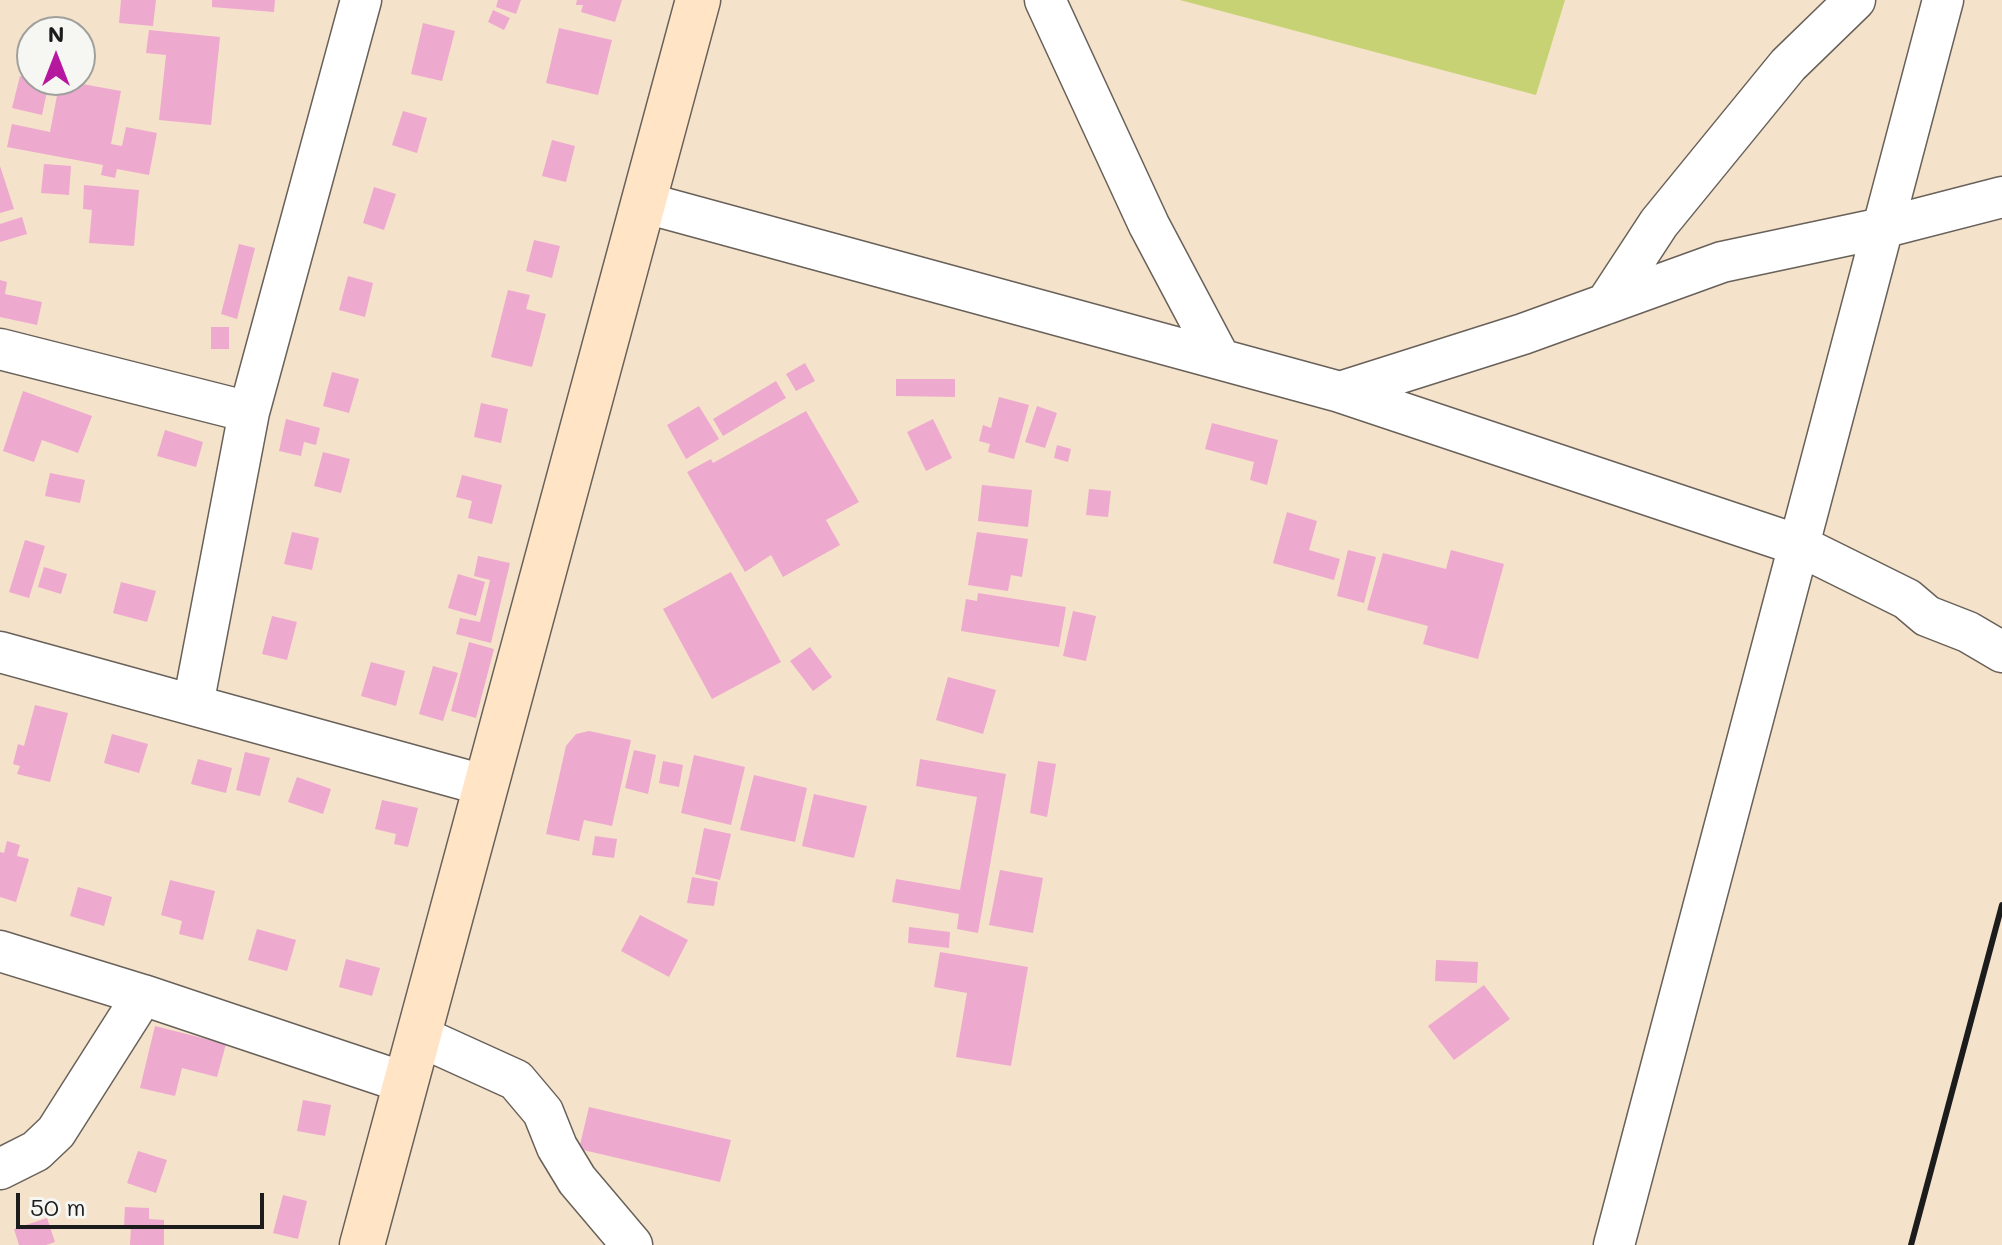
<!DOCTYPE html>
<html>
<head>
<meta charset="utf-8">
<style>
	body { margin:0 }
	#map { position:relative; width:2002px; height:1245px; overflow:hidden; background:#f5e2cb; font-family:Mali,sans-serif }
	canvas { display:block }
	.north { position:absolute; left:16px; top:16px; width:80px; height:80px; box-sizing:border-box; background:#f6f6f2; border:2px solid #9f9f9c; border-radius:50%; rotate:0deg; font-size:22px; font-weight:700; line-height:32px; text-align:center; color:#1c1c1c }
	.north::after { content:''; display:block; margin:auto; width:28px; height:36px; background:#b5179e; clip-path:polygon(50% 0,100% 100%,50% 72%,0 100%) }
	.scale { position:absolute; left:16px; top:1193px; width:248px; height:36px; box-sizing:border-box; border:4px solid #1c1c1c; border-top:0; padding-left:10px; font-size:24px; line-height:28px; white-space:nowrap; color:#1c1c1c; -webkit-text-stroke:6px #f6f6f2; paint-order:stroke }
</style>
</head>
<body>
<div id="map">
<canvas width="2002" height="1245"></canvas>
<div class="north">N</div>
<div class="scale">50 m</div>
</div>
<script>
const context = document.querySelector('canvas').getContext('2d');
context.lineJoin = 'round';
function paint(path, color) { context.fillStyle = color; context.fill(path, 'evenodd'); }
const toPath = rows => new Path2D(rows.map(r => 'M' + r).join(''));
function stroke(path, color, width, dash) { context.strokeStyle = color; context.lineWidth = width; context.lineCap = dash ? 'butt' : 'round'; context.setLineDash(dash || []); context.stroke(path); }
paint(toPath([
	[1180,0,1565,0,1536,95]
]), '#c6d273');
paint(toPath([
	[121,0,156,0,153,26,119,23],
	[212,0,275,0,274,12,212,7],
	[498,0,521,0,516,14,496,7],
	[577,0,622,0,615,22,581,12,583,5,576,5],
	[493,10,510,18,504,30,488,22],
	[423,23,455,31,442,81,411,74],
	[559,28,612,40,598,95,546,83],
	[149,30,220,37,211,125,159,120,166,55,146,53],
	[20,76,49,82,42,115,12,108],
	[60,80,121,91,111,144,122,146,126,127,157,133,149,175,117,169,115,178,101,175,103,165,7,147,12,124,50,132],
	[403,111,427,118,417,153,392,145],
	[552,140,575,146,566,182,542,176],
	[44,164,71,166,69,195,41,193],
	[0,166,14,209,0,213],
	[84,185,139,190,134,246,89,243,92,210,83,209],
	[374,187,396,194,384,230,363,223],
	[22,217,27,234,0,242,0,224],
	[534,240,560,246,552,278,526,271],
	[239,244,255,248,237,319,221,314],
	[348,276,373,283,365,317,339,310],
	[0,280,7,282,5,294,42,302,37,325,0,317],
	[508,290,530,295,526,309,546,314,532,367,491,357],
	[211,327,229,327,229,349,211,349],
	[805,363,815,381,796,391,786,374],
	[332,372,359,379,349,413,323,406],
	[896,379,955,379,955,397,896,396],
	[776,381,786,398,723,436,713,419],
	[23,391,92,416,78,453,42,440,34,462,3,451],
	[999,397,1029,405,1014,459,988,452,990,444,979,441,983,425,991,428],
	[481,403,508,409,501,443,474,437],
	[699,406,719,439,686,459,667,425],
	[1037,406,1057,413,1045,448,1025,442],
	[806,411,859,502,826,520,840,545,783,577,771,555,745,572,687,472,711,459,713,463],
	[286,419,320,428,316,445,304,442,301,456,279,451],
	[933,419,952,458,926,471,907,432],
	[1212,423,1278,440,1267,485,1250,480,1254,462,1205,449],
	[165,430,203,442,196,467,157,456],
	[1057,445,1071,449,1068,462,1054,458],
	[323,452,350,459,341,493,314,486],
	[50,473,85,480,80,503,45,496],
	[462,475,502,485,492,524,468,518,472,501,456,497],
	[982,485,1032,490,1028,527,978,521],
	[1089,489,1111,491,1108,517,1086,515],
	[1287,512,1317,521,1309,550,1340,559,1334,580,1273,563],
	[292,532,319,538,312,570,284,564],
	[977,532,1028,539,1022,577,1011,575,1008,591,968,585],
	[25,540,45,546,29,598,9,592],
	[1348,550,1376,557,1364,603,1337,596],
	[1451,550,1504,564,1478,659,1423,644,1428,626,1367,610,1383,553,1446,569],
	[478,556,510,563,491,643,456,634,460,618,480,622,490,580,474,576],
	[44,567,67,574,61,594,38,587],
	[731,572,781,662,712,699,663,609],
	[458,574,485,582,476,616,448,608],
	[121,582,156,591,147,622,113,613],
	[978,593,1066,607,1059,647,961,631,966,599,977,601],
	[1073,611,1096,616,1086,661,1063,656],
	[272,616,297,622,287,660,262,654],
	[469,642,494,649,476,718,451,711],
	[810,647,832,677,813,691,790,661],
	[371,662,405,671,396,706,361,696],
	[433,666,458,673,443,721,419,714],
	[948,677,996,690,983,734,936,720],
	[35,705,68,713,50,782,17,774,20,766,13,764,18,744,24,746],
	[589,731,631,740,612,826,584,820,579,841,546,834,566,746,576,734],
	[112,734,148,744,139,773,104,763],
	[634,750,656,755,648,794,625,788],
	[245,752,270,758,260,796,236,790],
	[694,755,745,767,731,825,681,813],
	[198,759,232,768,226,793,191,784],
	[920,759,1006,774,978,933,957,929,959,914,892,902,896,879,960,890,977,797,916,786],
	[663,761,683,765,679,787,659,783],
	[1038,761,1056,764,1047,817,1030,813],
	[754,775,807,788,795,842,740,830],
	[297,777,331,789,323,814,288,802],
	[814,794,867,806,854,858,802,846],
	[382,800,418,808,408,847,394,844,396,834,375,829],
	[704,828,731,834,720,880,695,874],
	[595,836,617,839,614,858,592,855],
	[7,841,20,845,17,856,29,859,16,902,0,897,0,852,4,853],
	[1000,870,1043,878,1033,933,989,925],
	[692,877,718,882,714,906,687,903],
	[170,880,215,891,203,940,179,934,182,921,161,915],
	[78,887,112,897,104,926,70,916],
	[640,915,688,940,669,977,621,951],
	[909,927,950,932,949,948,908,943],
	[257,929,296,940,287,971,248,960],
	[940,952,1028,967,1011,1066,956,1057,967,993,934,987],
	[346,959,380,968,372,996,339,987],
	[1436,960,1478,962,1477,983,1435,981],
	[1484,985,1510,1019,1454,1060,1428,1026],
	[155,1026,226,1044,217,1077,182,1068,175,1096,140,1088],
	[303,1100,331,1105,325,1136,297,1131],
	[589,1107,731,1140,720,1182,579,1149],
	[138,1151,167,1160,156,1193,127,1183],
	[283,1195,307,1201,298,1239,273,1233],
	[125,1207,149,1208,149,1219,164,1220,164,1245,130,1245,131,1226,124,1226],
	[47,1218,55,1242,46,1245,19,1245,14,1229]
]), '#eea9ce');
const street = toPath([
	[1045,0,1149,225,1219,357],
	[642,202,1340,392,1798,545,1907,599,1927,616,1968,632,2002,652],
	[1606,304,1659,223,1788,65,1855,0],
	[0,349,249,412],
	[1340,392,1523,334,1722,262,1882,228,2002,197],
	[0,652,487,786],
	[193,705,249,412,361,0],
	[0,951,143,995,406,1083],
	[419,1036,516,1080,543,1112,557,1147,577,1180,632,1245],
	[0,1169,36,1151,56,1132,143,995],
	[1614,1245,1943,0]
]);
const secondary = toPath([
	[362,1245,698,0]
]);
stroke(street, '#686159', 43);
stroke(secondary, '#686159', 47);
stroke(street, '#fff', 40);
stroke(secondary, '#ffe4c6', 44);
stroke(toPath([
	[1911,1245,2002,905]
]), '#1c1c1c', 6);
</script>
</body>
</html>
